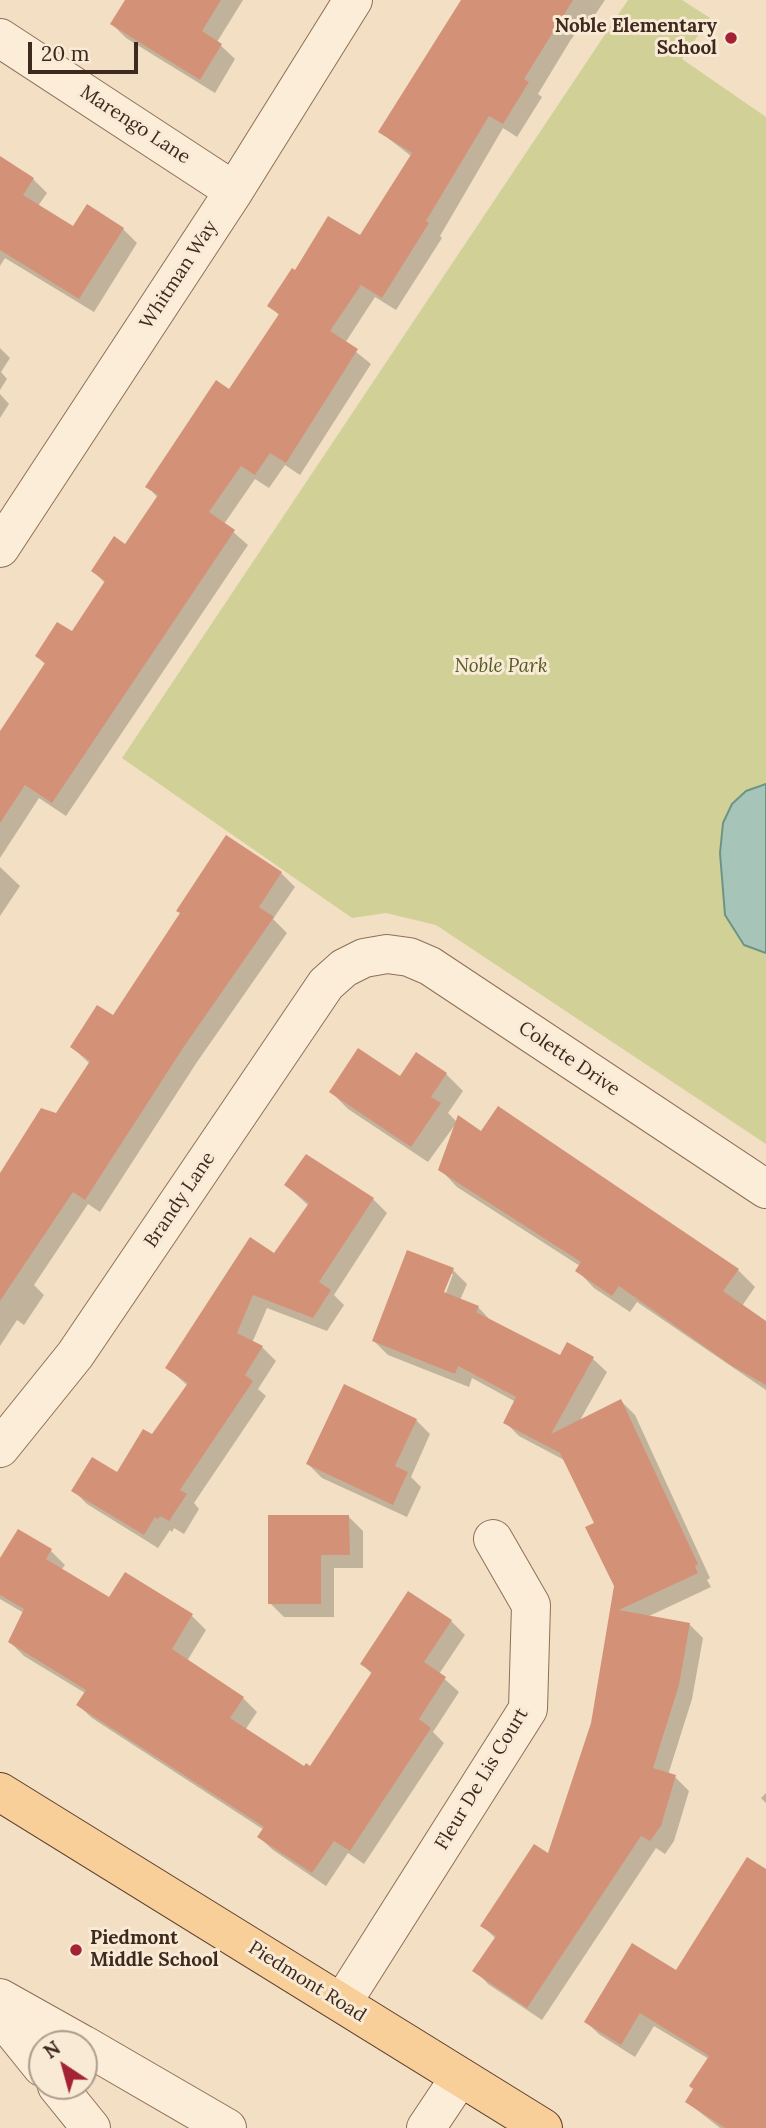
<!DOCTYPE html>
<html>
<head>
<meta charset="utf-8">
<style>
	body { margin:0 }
	#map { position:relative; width:766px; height:2128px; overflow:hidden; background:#f2dfc4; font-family:Lora,serif }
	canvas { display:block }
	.north { position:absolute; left:28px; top:2030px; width:70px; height:70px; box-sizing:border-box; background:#f8ead5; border:2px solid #ad9d8c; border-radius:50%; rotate:324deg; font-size:19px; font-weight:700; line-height:28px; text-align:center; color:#3d291e }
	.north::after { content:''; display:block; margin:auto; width:24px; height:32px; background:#a32334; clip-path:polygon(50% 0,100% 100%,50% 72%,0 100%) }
	.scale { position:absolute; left:28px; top:42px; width:110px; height:32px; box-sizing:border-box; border:4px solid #3d291e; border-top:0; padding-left:9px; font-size:21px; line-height:24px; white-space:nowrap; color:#3d291e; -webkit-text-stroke:5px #f8ead5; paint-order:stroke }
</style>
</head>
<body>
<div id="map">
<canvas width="766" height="2128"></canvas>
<div class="north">N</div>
<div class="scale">20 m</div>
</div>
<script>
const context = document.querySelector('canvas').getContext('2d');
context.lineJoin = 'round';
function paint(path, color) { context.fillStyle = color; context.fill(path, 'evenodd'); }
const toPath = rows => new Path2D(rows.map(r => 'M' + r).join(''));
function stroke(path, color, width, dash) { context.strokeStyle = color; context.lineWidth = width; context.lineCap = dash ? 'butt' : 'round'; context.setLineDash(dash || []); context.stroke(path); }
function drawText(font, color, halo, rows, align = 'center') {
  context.font = font + ' Lora,serif'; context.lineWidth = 6; context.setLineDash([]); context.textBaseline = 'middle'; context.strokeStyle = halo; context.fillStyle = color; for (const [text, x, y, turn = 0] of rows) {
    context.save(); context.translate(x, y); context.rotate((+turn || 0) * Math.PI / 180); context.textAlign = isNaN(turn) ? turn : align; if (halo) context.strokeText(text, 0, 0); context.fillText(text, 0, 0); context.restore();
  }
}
paint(toPath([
	[628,0,682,0,710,18,682,59,766,117,766,1144,436,925,386,913,352,918,122,758]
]), '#d1d197');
const water = toPath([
	[766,784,766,953,744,945,725,915,720,853,723,823,732,804,746,791,766,784]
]);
paint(water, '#a6c5b8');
stroke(water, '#6c9485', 2);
paint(toPath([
	[127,0,243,0,217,42,235,59,215,93,126,38,112,24],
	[466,0,605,0,590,22,586,19,570,41,538,94,542,97,517,137,503,128,440,236,442,238,396,310,375,297,345,343,371,364,300,475,285,465,269,488,255,479,224,524,248,545,66,816,39,798,0,858,0,736,46,665,37,656,72,633,106,584,93,571,126,546,158,498,147,486,229,391,280,316,269,305,295,273,360,238,411,156,380,132],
	[0,158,33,179,47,193,38,206,74,229,123,229,137,243,94,312,5,258,0,266],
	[0,348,10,358,1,372,7,379,0,390],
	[0,394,9,404,0,418],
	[0,867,20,886,0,916],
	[281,873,295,887,273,919,287,933,197,1062,100,1212,88,1204,34,1285,44,1295,24,1325,17,1320,0,1346,0,1176,56,1115,90,1064,72,1047,113,1017],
	[446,1074,463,1091,448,1113,457,1122,428,1162,348,1109,331,1092,400,1079],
	[481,1133,738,1270,755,1287,742,1306,766,1323,766,1390,637,1302,630,1312,594,1288,577,1270,580,1266,457,1187,440,1169],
	[307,1156,373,1199,387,1213,334,1295,344,1305,327,1331,267,1308,252,1343,262,1347,276,1361,258,1389,266,1396,194,1503,199,1509,184,1534,174,1528,172,1532,170,1530,158,1548,87,1504,74,1491,117,1475,153,1437,188,1386,168,1368,275,1255,309,1206,286,1185],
	[453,1270,467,1284,460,1300,478,1307,492,1322,560,1357,593,1359,607,1372,579,1422,621,1401,635,1415,710,1578,707,1580,711,1587,647,1617,689,1624,703,1638,692,1699,668,1775,675,1777,689,1791,674,1841,665,1854,656,1848,542,2020,488,1984,475,1970,496,1939,482,1925,549,1856,593,1724,616,1586,596,1523,566,1461,519,1436,505,1422,516,1402,472,1378,469,1387,388,1355,374,1341],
	[449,1274,453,1274,443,1301,439,1300],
	[345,1386,416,1420,430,1434,411,1477,421,1487,407,1517,322,1478,308,1464],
	[349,1517,363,1531,363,1568,334,1568,334,1617,284,1617,270,1603],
	[51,1551,65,1565,61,1570,110,1599,125,1574,192,1616,206,1630,187,1661,243,1698,257,1712,245,1730,305,1769,310,1768,373,1675,362,1664,451,1621,465,1635,439,1674,459,1692,433,1732,444,1743,364,1864,348,1853,326,1886,273,1850,259,1837,264,1830,92,1718,78,1705,85,1693,24,1656,10,1642,24,1613,0,1599,0,1561],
	[766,1793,766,1803,761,1798],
	[766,1871,766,2128,720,2128,687,2102,709,2059,654,2026,635,2057,600,2035,586,2022,677,1973]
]), '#0003');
paint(toPath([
	[125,0,221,0,202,31,222,44,200,80,110,24],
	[461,0,573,0,524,79,529,82,503,124,489,116,426,221,429,223,382,298,361,285,330,331,358,349,286,463,270,453,255,475,241,466,209,512,235,530,52,803,25,785,0,823,0,731,45,663,35,656,57,622,72,631,105,581,91,571,114,536,125,544,158,495,145,487,216,380,229,389,279,314,267,306,292,268,295,270,328,216,360,235,412,153,378,132],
	[0,156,34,178,23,195,73,226,87,204,124,228,79,299,0,250],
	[226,835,282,872,259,907,274,917,183,1048,85,1200,73,1192,0,1301,0,1173,41,1108,56,1113,90,1061,70,1047,97,1005,113,1015,180,913,176,911],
	[358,1048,400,1076,416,1052,447,1073,431,1097,441,1103,411,1147,329,1092],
	[498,1106,739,1269,723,1291,766,1321,766,1385,732,1366,619,1286,612,1296,575,1271,581,1262,438,1170,458,1115,481,1131],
	[306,1154,374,1198,319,1282,331,1290,313,1318,253,1295,237,1333,263,1346,245,1375,253,1381,180,1490,187,1494,169,1521,160,1516,158,1519,155,1517,144,1535,71,1491,92,1457,117,1472,143,1429,152,1434,188,1383,165,1368,250,1237,274,1253,309,1203,284,1185],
	[407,1250,454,1268,444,1292,479,1306,476,1312,560,1355,567,1342,594,1357,551,1434,621,1399,698,1564,695,1566,698,1573,619,1610,690,1623,679,1685,653,1768,676,1775,661,1826,650,1841,641,1836,527,2008,472,1971,496,1936,480,1926,534,1844,548,1853,591,1723,614,1586,585,1527,594,1523,560,1453,503,1423,516,1397,458,1366,455,1374,372,1341],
	[344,1384,417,1419,395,1466,408,1472,393,1505,306,1464],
	[268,1515,349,1515,350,1555,321,1555,321,1604,268,1604],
	[18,1529,52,1549,46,1559,109,1597,125,1572,193,1614,172,1649,244,1697,230,1718,304,1766,306,1763,310,1766,372,1672,360,1664,408,1591,452,1620,424,1662,446,1677,419,1719,431,1728,350,1851,334,1841,312,1873,257,1837,264,1827,76,1705,86,1690,8,1642,24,1609,0,1595,0,1558],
	[747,1857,766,1869,766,2128,725,2128,685,2102,693,2089,689,2086,709,2056,640,2013,621,2045,584,2022,632,1943,676,1970]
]), '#d39277');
const minor = toPath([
	[0,38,234,191],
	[0,548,234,191,353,0],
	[0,1448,75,1355,326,984,344,968,364,958,387,954,409,957,430,966,766,1189],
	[0,1998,82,2044],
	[342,2003,528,1709,531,1605,493,1539],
	[0,2015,42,2067],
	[84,2045,227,2128],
	[57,2086,91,2128],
	[426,2128,460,2077]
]);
const major = toPath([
	[0,1792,543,2128]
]);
stroke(minor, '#8f6f58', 40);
stroke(major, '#5c3d2d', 40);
stroke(minor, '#fcedd8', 38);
stroke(major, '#f8cf99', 38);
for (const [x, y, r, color] of [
	[731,38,7,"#a32334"],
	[76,1950,7,"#a32334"]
]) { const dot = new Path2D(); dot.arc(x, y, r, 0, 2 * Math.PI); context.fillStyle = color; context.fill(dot); stroke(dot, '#f8ead5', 2.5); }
drawText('bold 19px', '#3d291e', '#f8ead5', [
	["Noble Elementary",717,27],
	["School",717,49],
	["Piedmont",90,1939,"left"],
	["Middle School",90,1961,"left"]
], 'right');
drawText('19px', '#3d291e', '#f8ead5', [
	["Marengo Lane",135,125,33],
	["Whitman Way",179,275,-57],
	["Colette Drive",569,1059,34],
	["Brandy Lane",180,1200,-56],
	["Fleur De Lis Court",482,1779,-59],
	["Piedmont Road",307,1982,32]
]);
drawText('italic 19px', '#545c23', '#f8ead5', [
	["Noble Park",501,667]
]);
</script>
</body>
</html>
